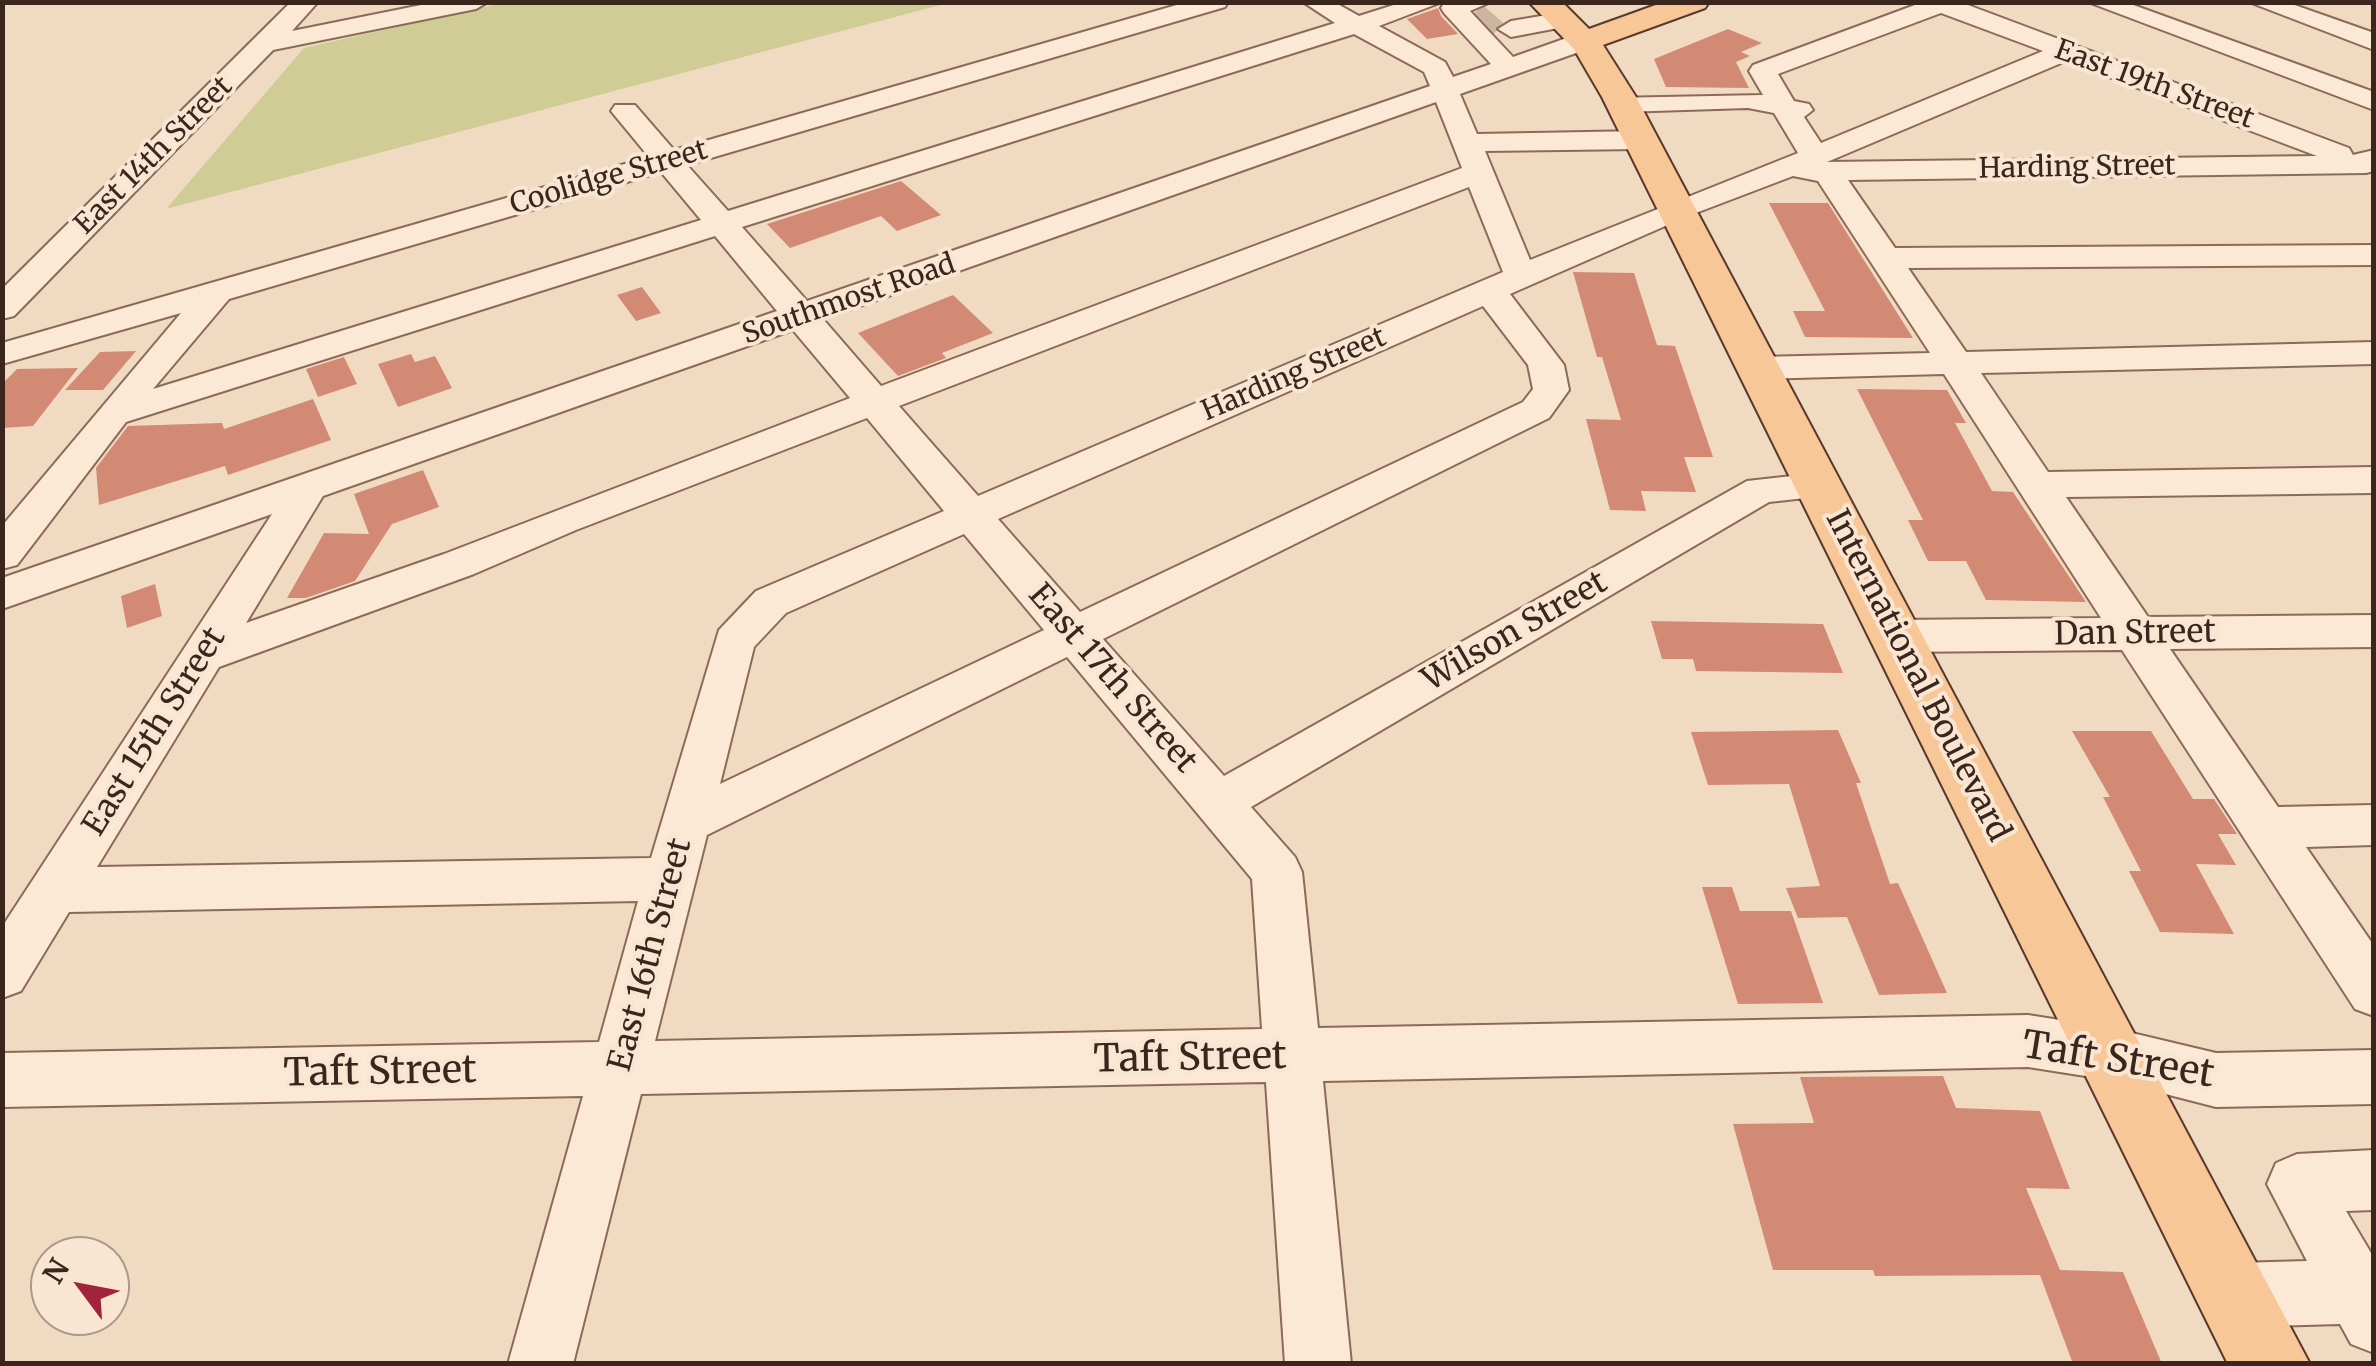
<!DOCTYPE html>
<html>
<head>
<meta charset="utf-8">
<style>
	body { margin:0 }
	#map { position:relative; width:2376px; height:1366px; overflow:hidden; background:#f1dac2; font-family:Merriweather,serif }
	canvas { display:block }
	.frame { position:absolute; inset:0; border:5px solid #3b261d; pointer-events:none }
	.north { position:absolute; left:30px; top:1236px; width:100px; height:100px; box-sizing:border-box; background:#f8e6d2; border:2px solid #ac998a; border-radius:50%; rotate:302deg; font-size:28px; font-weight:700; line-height:40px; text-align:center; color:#3b261d }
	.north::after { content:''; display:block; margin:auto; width:35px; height:45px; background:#9f243b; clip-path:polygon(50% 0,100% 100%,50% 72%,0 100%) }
</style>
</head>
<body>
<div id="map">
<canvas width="2376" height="1366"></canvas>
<div class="frame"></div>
<div class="north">N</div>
</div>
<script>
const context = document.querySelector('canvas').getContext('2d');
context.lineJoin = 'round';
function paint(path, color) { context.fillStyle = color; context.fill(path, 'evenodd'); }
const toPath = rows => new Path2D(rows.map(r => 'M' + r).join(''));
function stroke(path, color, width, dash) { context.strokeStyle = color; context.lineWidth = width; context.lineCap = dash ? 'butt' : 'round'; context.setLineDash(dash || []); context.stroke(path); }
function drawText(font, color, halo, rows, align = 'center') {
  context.font = font + ' Merriweather,serif'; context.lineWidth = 8; context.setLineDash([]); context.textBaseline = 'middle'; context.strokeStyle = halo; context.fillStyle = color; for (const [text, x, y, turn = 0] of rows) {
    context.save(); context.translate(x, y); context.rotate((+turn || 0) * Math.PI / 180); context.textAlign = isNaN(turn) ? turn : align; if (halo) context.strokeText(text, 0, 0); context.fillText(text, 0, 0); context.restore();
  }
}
paint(toPath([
	[503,3,948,3,166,209,304,48]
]), '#d0cc95');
paint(toPath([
	[1438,8,1441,16,1458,34,1427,39,1407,19],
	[1728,29,1762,43,1741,52,1750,56,1736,62,1749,88,1666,87,1654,59],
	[901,181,941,215,897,231,881,216,790,248,767,224],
	[1769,203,1828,203,1913,338,1805,337,1793,311,1825,311],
	[1573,272,1634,273,1657,345,1675,346,1713,457,1684,457,1696,492,1641,491,1646,511,1610,510,1586,419,1621,420,1602,357,1597,357],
	[642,287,661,313,636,321,617,295],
	[953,295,993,333,942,353,946,358,898,376,858,333],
	[136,351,103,390,65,390,100,352],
	[411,354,415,362,435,356,452,388,398,407,378,364],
	[344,357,357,384,318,397,306,369],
	[78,368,33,426,2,428,2,384,17,369],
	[1857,389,1947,390,1966,423,1955,423,1992,491,2013,492,2086,602,1986,600,1966,561,1928,561,1908,520,1923,520],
	[313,399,331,440,228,475,225,466,99,505,96,468,128,426,222,423,224,429],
	[423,470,439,507,392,524,355,581,306,598,287,598,324,533,369,534,354,494],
	[155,584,162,616,127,628,121,596],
	[1651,621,1823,624,1843,673,1696,671,1693,659,1662,659],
	[1838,730,1861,783,1856,783,1890,884,1898,883,1947,993,1879,995,1847,917,1798,918,1786,888,1820,886,1789,784,1708,785,1691,732],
	[2072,731,2151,731,2193,799,2214,799,2237,834,2218,834,2236,865,2196,864,2234,934,2160,932,2129,871,2141,871,2103,797,2110,797],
	[1702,887,1732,887,1740,911,1791,911,1823,1003,1738,1004],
	[1943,1076,1956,1108,2040,1111,2070,1189,2026,1188,2060,1270,2123,1272,2162,1364,2073,1364,2040,1275,1875,1276,1873,1270,1773,1270,1733,1124,1814,1123,1800,1077]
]), '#d28a75');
stroke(toPath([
	[1473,15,1498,37]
]), '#cdb6a1', 28, [28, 14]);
const minor = toPath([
	[291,2,318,2,292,31,436,2,488,2,476,9,273,50,14,316,2,319,2,289,291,2],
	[1187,2,1228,2,1225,7,687,165,728,211,1335,23,1303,2,1334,2,1359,16,1403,2,1442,2,1379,26,1445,62,1453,77,1491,64,1444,13,1441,8,1444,3,1491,2,1470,11,1513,57,1575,35,1593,35,1597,41,1593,47,1460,94,1477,134,1641,131,1655,140,1641,149,1485,151,1530,260,1798,153,1774,113,1748,108,1622,112,1608,104,1612,98,1763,95,1749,71,1753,65,1923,2,1960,2,2349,148,2353,155,2374,150,2374,171,2366,173,1848,180,1895,248,2374,245,2374,265,1908,268,1966,352,2374,342,2374,364,1981,373,2048,472,2374,467,2374,493,2066,497,2148,617,2374,615,2374,647,2170,649,2278,807,2374,805,2374,845,2306,847,2374,946,2374,1016,2355,1009,2122,650,1896,652,1881,647,1874,636,1881,625,1896,620,2101,618,1944,374,1758,379,1745,376,1740,368,1745,360,1758,357,1930,353,1818,181,1793,176,1688,216,1510,294,1564,365,1569,390,1549,418,1103,639,1224,776,1747,481,1819,473,1833,477,1839,486,1833,495,1769,502,1251,807,1295,857,1302,872,1318,1028,2028,1015,2111,1028,2216,1053,2374,1050,2374,1104,2216,1107,2111,1080,2028,1067,1323,1081,1351,1364,1285,1364,1266,1082,641,1094,573,1364,508,1364,583,1096,2,1107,2,1053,599,1042,638,901,69,912,21,991,2,998,2,927,272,514,2,609,2,578,777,311,715,236,126,422,17,565,2,569,2,526,181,313,2,364,2,343,649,157,611,111,615,105,635,105,674,150,1187,2],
	[1941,13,2043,51,1821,143,1804,117,1813,110,1809,104,1794,101,1778,74,1941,13],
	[1354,34,1424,72,1430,86,807,301,742,227,1354,34],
	[2066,61,2317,156,1827,162,2066,61],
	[1436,102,1462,168,881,386,823,319,1436,102],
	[661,172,701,220,153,389,229,299,661,172],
	[1469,187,1503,272,978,496,899,406,1469,187],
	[1483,306,1528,365,1533,389,1523,402,1080,612,998,519,1483,306],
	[793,330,850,398,444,554,246,623,323,496,793,330],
	[867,418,944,511,756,591,719,630,651,858,97,867,219,667,474,574,576,530,867,418],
	[964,534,1044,630,720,784,754,647,786,613,964,534],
	[1067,657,1252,879,1262,1029,655,1041,707,835,1067,657],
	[2088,2,2125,2,2374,92,2374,110,2088,2],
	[2249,2,2286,2,2374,33,2374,50,2249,2],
	[1565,12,1574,15,1578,20,1574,25,1511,37,1498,29,1511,21,1565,12],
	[2374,1150,2374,1210,2346,1211,2374,1258,2374,1353,2351,1344,2340,1324,2235,1327,2213,1317,2203,1295,2213,1273,2235,1263,2307,1261,2267,1184,2276,1163,2297,1154,2374,1150]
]);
const major = toPath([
	[1529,2,1562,2,1589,29,1664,2,1709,2,1705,8,1603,45,1636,97,2310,1364,2228,1364,1602,97,1574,49,1529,2]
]);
stroke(minor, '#8c6a58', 4);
stroke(major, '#59392c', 4);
paint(minor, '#fbe9d6');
paint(major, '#f7c797');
drawText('28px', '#3b261d', '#f8e6d2', [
	["East 19th Street",2154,85,20],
	["East 14th Street",154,156,-45],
	["Harding Street",2077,168,-1],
	["Coolidge Street",609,178,-16],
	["Southmost Road",849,300,-19],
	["Harding Street",1294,375,-23]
]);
drawText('32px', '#3b261d', '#f8e6d2', [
	["Wilson Street",1515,632,-30],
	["Dan Street",2135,634,-1],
	["International Boulevard",1917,676,63],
	["East 17th Street",1112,679,49],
	["East 15th Street",155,732,-58],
	["East 16th Street",651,955,-75]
]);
drawText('38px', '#3b261d', '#f8e6d2', [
	["Taft Street",1190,1059,-1],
	["Taft Street",2118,1061,9],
	["Taft Street",380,1073,-1]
]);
</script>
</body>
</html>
